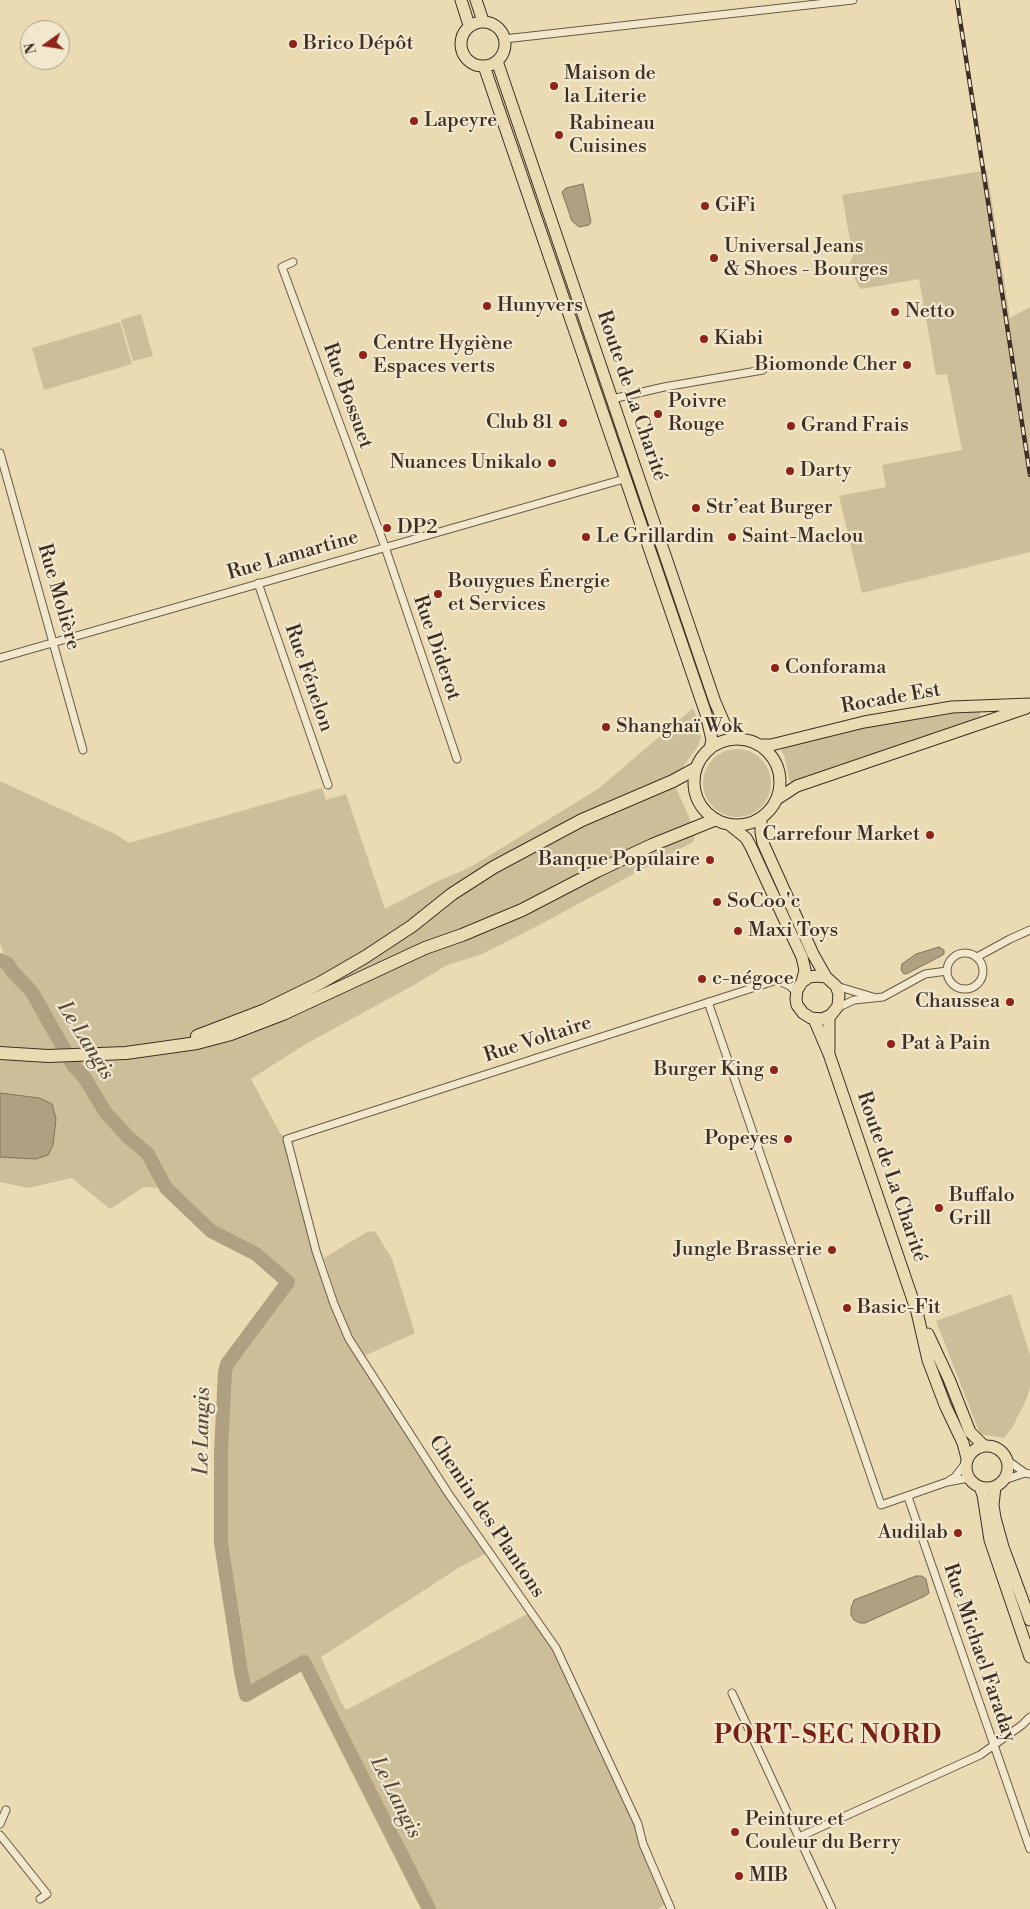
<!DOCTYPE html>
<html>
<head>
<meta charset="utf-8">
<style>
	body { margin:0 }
	#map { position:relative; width:1030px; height:1909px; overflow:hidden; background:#eadbb2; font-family:"Libre Bodoni",serif }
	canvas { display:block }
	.north { position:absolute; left:20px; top:20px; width:50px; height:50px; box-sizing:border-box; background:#f1e8cd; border:1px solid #a99e8a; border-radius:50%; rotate:257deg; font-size:14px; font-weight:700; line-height:20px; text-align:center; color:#3e2e25 }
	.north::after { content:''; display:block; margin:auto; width:18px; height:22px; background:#8f2418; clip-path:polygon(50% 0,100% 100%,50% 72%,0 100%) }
</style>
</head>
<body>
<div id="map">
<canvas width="1030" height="1909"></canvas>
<div class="north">N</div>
</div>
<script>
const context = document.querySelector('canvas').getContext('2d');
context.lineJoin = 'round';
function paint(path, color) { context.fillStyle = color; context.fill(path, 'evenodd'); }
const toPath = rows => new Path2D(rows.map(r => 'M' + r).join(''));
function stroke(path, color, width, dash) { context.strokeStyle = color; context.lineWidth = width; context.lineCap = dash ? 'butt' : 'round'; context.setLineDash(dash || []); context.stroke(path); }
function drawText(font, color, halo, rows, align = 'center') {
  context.font = font + ' "Libre Bodoni",serif'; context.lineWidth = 4.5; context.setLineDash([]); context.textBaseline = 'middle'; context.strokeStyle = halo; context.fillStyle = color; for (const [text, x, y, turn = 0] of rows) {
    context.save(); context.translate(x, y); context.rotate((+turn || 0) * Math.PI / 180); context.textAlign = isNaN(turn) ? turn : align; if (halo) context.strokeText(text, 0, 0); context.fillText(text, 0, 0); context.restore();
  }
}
paint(toPath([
	[987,170,1010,318,1030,307,1030,552,862,593,839,496,886,487,882,465,962,450,947,374,936,375,919,279,861,289,847,267,853,257,842,195],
	[141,314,153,356,133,361,121,320],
	[120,322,132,364,44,390,32,348],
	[693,708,700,726,701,738,698,746,673,781,696,833,693,842,539,925,480,955,447,965,414,985,304,1045,251,1079,280,1133,287,1139,316,1251,341,1322,489,1552,460,1567,321,1657,342,1704,346,1710,531,1612,556,1648,638,1824,668,1902,658,1909,429,1909,304,1662,246,1695,241,1672,221,1543,221,1450,225,1372,227,1364,288,1282,256,1254,211,1231,166,1188,144,1187,110,1209,72,1178,28,1188,0,1182,0,960,8,963,0,944,0,781,115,834,129,843,322,788,326,800,346,794,385,909,438,881,469,868,598,789],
	[979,709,981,720,790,784,785,758,780,747,889,720],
	'703 783a34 34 0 1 1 68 0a34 34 0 1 1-68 0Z',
	[375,1231,392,1259,415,1333,364,1356,344,1321,324,1258,367,1232],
	[1011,1294,1030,1355,1030,1387,1026,1400,1013,1426,1004,1438,980,1434,936,1321]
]), '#cdbe9a');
const water = toPath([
	[583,184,591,222,589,225,579,227,572,221,562,192,566,188,583,184],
	[939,947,944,950,944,954,941,956,908,973,904,974,901,970,902,964,916,954,939,947],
	[0,1093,39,1098,52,1104,56,1119,53,1145,48,1155,36,1159,0,1157,0,1093],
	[916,1576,922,1576,926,1579,929,1593,925,1596,865,1623,860,1623,854,1620,851,1615,851,1608,854,1600,916,1576]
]);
paint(water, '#b0a082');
stroke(water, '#82725d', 1);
stroke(toPath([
	[0,960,8,964,12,971,32,992,73,1065,84,1077,106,1113,128,1137,148,1154,166,1188,211,1231,256,1254,288,1282,227,1364,225,1372,221,1450,221,1543,241,1672,246,1695,304,1662,429,1909]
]), '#b0a082', 14);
const street = toPath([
	[504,39,853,0],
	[293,262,282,267,385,547,457,759],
	[612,399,664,387,763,370],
	[0,453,83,750],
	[258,583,328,785],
	[0,658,624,479],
	'947 971a18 18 0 1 1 36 0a18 18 0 1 1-36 0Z',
	[977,957,1010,939,1030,930],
	[836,986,873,997],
	[708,1002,881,1505,947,1482,969,1478],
	[837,1008,854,1000,883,997,925,974,947,971],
	[1007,1460,1025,1473,1030,1474],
	[950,1480,955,1477,965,1464],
	[1004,1480,1025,1473],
	[908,1497,1030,1849],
	[732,1693,832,1909],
	[0,1824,6,1810],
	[0,1835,47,1894,40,1899],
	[799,1837,980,1755,1022,1725,1030,1717],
	[671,1909,643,1844,638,1824,556,1648,448,1493,349,1339,334,1304,316,1251,287,1139,777,980,790,986,796,992]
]);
const primary = toPath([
	[461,0,469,25],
	[476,0,483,21],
	'461 44a22 22 0 1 1 44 0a22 22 0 1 1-44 0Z',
	[497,61,715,702,725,725,739,739],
	[484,66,706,714,712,740,710,748],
	'694 782a43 43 0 1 1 86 0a43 43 0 1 1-86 0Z',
	[760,745,771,745,864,722,952,707,1030,704],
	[777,799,797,786,1026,708],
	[761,818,761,832,763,843,813,954,826,977,836,986,839,994,838,1006,831,1015,822,1019,811,1018,803,1013,797,1005,796,999,797,990,802,982,809,977,817,976,826,977],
	[731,826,746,838,751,847,794,940,802,957,805,970,802,982],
	[829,1016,829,1050],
	[814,1019,829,1054,917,1312,928,1360,945,1405,963,1443,967,1458],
	[928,1334,949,1379,970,1432,983,1445],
	'966 1467a21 21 0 1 1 42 0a21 21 0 1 1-42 0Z',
	[980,1487,983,1495,990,1540,1030,1657],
	[995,1487,993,1505,995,1518,1003,1547,1030,1620]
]);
const highway = toPath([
	[197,1036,265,1010,320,983,365,957,412,926,452,894,494,867,582,820,673,781,695,769],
	[0,1053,48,1056,126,1053,197,1043,231,1034,283,1014,425,948,462,935,522,910,597,871,652,845,714,820]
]);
stroke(street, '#695948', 9);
stroke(primary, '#3e2e25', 13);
stroke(highway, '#3e2e25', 14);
stroke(street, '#f1e8cd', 7);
stroke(primary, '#eadbb2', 11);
stroke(highway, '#eadbb2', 12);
const rail = toPath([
	[957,0,1030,475]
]);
stroke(rail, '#3e2e25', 4.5);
stroke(rail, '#f1e8cd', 2.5, [8]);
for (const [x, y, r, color] of [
	[293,44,5,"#8f2418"],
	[554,86,5,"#8f2418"],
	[414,121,5,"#8f2418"],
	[559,135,5,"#8f2418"],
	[705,206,5,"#8f2418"],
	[714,258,5,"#8f2418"],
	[487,306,5,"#8f2418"],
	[895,312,5,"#8f2418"],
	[704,339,5,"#8f2418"],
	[363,355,5,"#8f2418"],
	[907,365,5,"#8f2418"],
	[658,414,5,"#8f2418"],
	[563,423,5,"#8f2418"],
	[791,426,5,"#8f2418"],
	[552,463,5,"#8f2418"],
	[790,471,5,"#8f2418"],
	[696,508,5,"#8f2418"],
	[387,528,5,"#8f2418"],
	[586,537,5,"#8f2418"],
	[732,537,5,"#8f2418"],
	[438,594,5,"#8f2418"],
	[775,668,5,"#8f2418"],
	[606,727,5,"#8f2418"],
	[930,835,5,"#8f2418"],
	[710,860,5,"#8f2418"],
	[717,902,5,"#8f2418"],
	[738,931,5,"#8f2418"],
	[702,979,5,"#8f2418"],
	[1010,1002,5,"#8f2418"],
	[891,1044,5,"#8f2418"],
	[774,1070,5,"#8f2418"],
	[788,1139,5,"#8f2418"],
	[939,1208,5,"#8f2418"],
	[832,1250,5,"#8f2418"],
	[847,1308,5,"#8f2418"],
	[958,1533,5,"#8f2418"],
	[735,1832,5,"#8f2418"],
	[739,1876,5,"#8f2418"]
]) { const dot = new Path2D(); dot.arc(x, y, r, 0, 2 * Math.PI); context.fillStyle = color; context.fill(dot); stroke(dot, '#f1e8cd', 2); }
drawText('20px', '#3e2e25', '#f1e8cd', [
	["Brico Dépôt",303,44],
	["Maison de",564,74],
	["la Literie",564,97],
	["Lapeyre",424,121],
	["Rabineau",569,124],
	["Cuisines",569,147],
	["GiFi",715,206],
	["Universal Jeans",724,247],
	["& Shoes - Bourges",724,270],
	["Hunyvers",497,306],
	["Netto",905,312],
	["Kiabi",714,339],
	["Centre Hygiène",373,344],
	["Espaces verts",373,367],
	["Biomonde Cher",897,365,"right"],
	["Poivre",668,402],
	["Rouge",668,425],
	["Club 81",553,423,"right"],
	["Grand Frais",801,426],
	["Nuances Unikalo",542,463,"right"],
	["Darty",800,471],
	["Str’eat Burger",706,508],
	["DP2",397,528],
	["Le Grillardin",596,537],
	["Saint-Maclou",742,537],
	["Bouygues Énergie",448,582],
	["et Services",448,605],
	["Conforama",785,668],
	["Shanghaï Wok",616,727],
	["Carrefour Market",920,835,"right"],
	["Banque Populaire",700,860,"right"],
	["SoCoo'c",727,902],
	["Maxi Toys",748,931],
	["c-négoce",712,979],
	["Chaussea",1000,1002,"right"],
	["Pat à Pain",901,1044],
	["Burger King",764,1070,"right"],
	["Popeyes",778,1139,"right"],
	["Buffalo",949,1196],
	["Grill",949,1219],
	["Jungle Brasserie",822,1250,"right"],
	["Basic-Fit",857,1308],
	["Audilab",948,1533,"right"],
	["Peinture et",745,1820],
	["Couleur du Berry",745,1843],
	["MIB",749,1876]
], 'left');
drawText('20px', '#3e2e25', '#f1e8cd', [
	["Rue Bossuet",347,396,70],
	["Route de La Charité",631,396,71],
	["Rue Lamartine",293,556,-16],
	["Rue Molière",58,597,74],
	["Rue Diderot",436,648,71],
	["Rue Fénelon",308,678,71],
	["Rocade Est",891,699,-10],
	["Rue Voltaire",538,1040,-18],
	["Route de La Charité",891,1177,71],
	["Chemin des Plantons",486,1517,56],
	["Rue Michael Faraday",979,1653,71]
]);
drawText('italic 21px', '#5a4a3c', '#f1e8cd', [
	["Le Langis",85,1041,58],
	["Le Langis",203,1431,-89],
	["Le Langis",395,1798,63]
]);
context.letterSpacing = '1px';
drawText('bold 25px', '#7a1f14', '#f1e8cd', [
	["PORT-SEC NORD",828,1737]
]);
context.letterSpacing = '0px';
</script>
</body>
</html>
